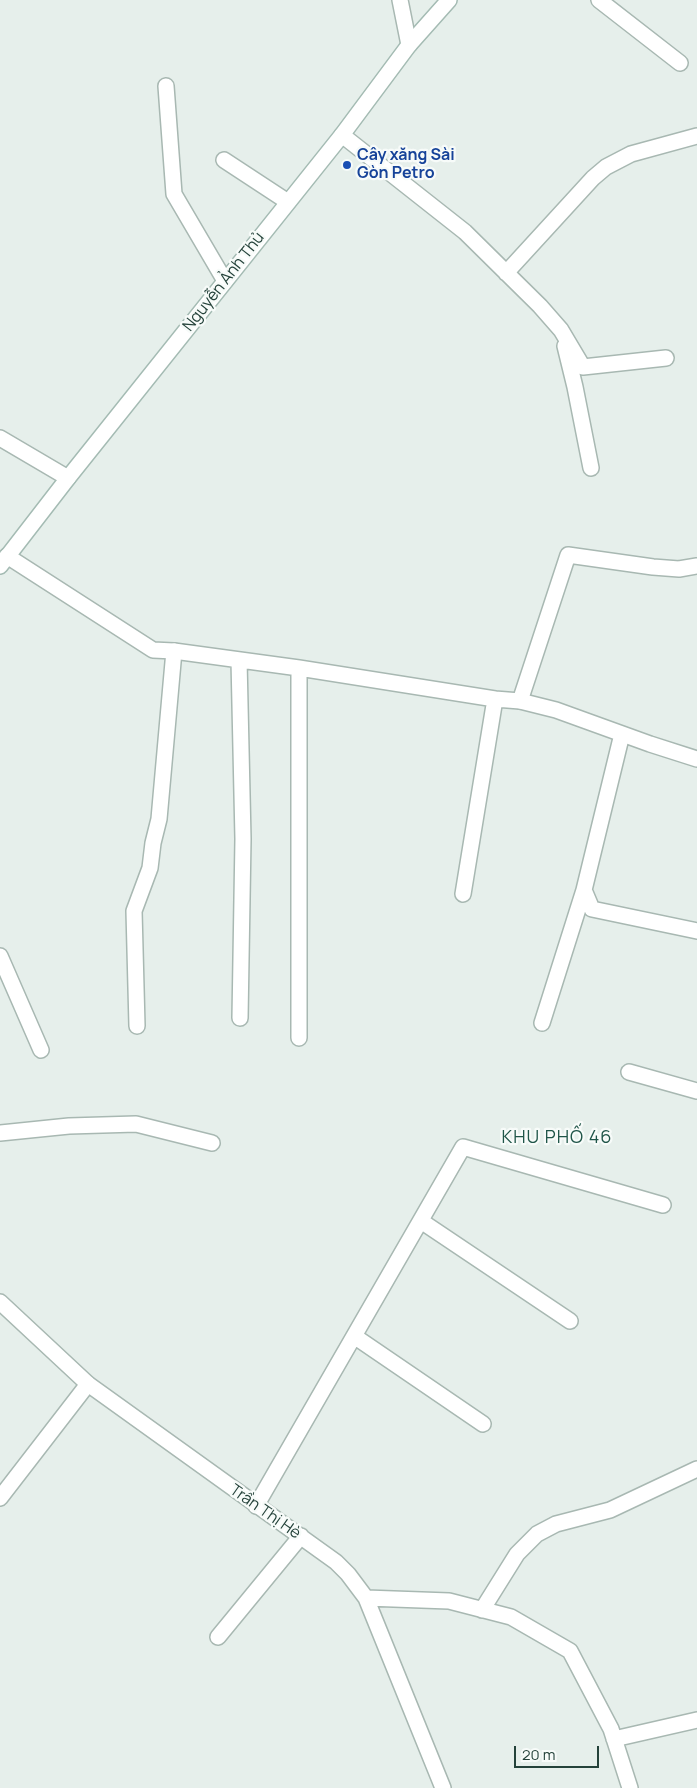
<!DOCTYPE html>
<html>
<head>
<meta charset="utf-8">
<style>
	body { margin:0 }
	#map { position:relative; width:697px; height:1788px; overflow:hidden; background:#e6efeb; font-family:Manrope,sans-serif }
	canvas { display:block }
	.scale { position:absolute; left:514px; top:1746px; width:85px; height:22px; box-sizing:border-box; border:2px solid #24423a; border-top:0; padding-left:6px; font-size:15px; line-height:18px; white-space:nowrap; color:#24423a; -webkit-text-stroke:4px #f7fbf9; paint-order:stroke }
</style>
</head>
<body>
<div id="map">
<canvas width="697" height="1788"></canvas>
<div class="scale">20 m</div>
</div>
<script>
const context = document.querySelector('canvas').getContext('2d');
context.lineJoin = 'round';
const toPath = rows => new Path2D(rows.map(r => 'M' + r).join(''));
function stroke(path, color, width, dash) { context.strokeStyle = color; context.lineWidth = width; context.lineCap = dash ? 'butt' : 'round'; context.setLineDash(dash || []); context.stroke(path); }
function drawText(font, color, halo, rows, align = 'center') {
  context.font = font + ' Manrope,sans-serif'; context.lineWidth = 4.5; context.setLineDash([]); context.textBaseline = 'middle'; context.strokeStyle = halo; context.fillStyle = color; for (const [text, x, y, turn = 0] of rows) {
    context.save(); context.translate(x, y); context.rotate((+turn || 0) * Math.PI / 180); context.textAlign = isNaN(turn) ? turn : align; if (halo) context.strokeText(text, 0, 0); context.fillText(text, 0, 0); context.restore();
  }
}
const service = toPath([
	[400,0,409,45],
	[599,0,680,63],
	[166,86,174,194,225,281],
	[342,135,465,232,540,306,561,330,583,367,666,358],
	[224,160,288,202],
	[506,273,593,178,606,167,631,154,697,136],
	[565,346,575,387,591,468],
	[520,701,568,555,653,567,679,569,697,566],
	[0,956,41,1050],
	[137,1026,134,911,150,868,153,843,159,819,174,651],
	[421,1221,570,1321],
	[354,1336,483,1424],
	[0,1498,88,1384],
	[256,1506,463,1147,663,1205]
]);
const minor = toPath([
	[0,438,68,478],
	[7,556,153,650,174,651,299,668,495,699,520,701,556,710,650,744,697,759],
	[239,660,243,839,240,1018],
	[299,668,299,1038],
	[622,734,584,890,592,909,697,931],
	[463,894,495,699],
	[542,1023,584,890],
	[629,1072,697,1091],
	[0,1133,69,1126,136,1124,212,1143],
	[0,1302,88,1384,336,1562,348,1574,366,1598,443,1788],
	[366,1598,449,1601,511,1617,570,1651,611,1729,630,1788],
	[482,1610,517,1554,537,1534,556,1524,610,1510,697,1469],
	[218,1637,301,1536],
	[614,1739,697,1720]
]);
const secondary = toPath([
	[0,566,68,478,342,135,409,45,449,0]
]);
stroke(service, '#a8b8b2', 18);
stroke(minor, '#a8b8b2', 18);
stroke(secondary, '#a4bbb3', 18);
stroke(service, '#fff', 15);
stroke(minor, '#fff', 15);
stroke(secondary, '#fff', 15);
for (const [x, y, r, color] of [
	[347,165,5,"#1a4fb4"]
]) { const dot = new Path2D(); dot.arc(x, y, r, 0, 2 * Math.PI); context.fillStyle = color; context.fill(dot); stroke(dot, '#f7fbf9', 2); }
drawText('bold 16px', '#164399', '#f7fbf9', [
	["Cây xăng Sài",357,156],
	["Gòn Petro",357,174]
], 'left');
drawText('16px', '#24423a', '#f7fbf9', [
	["Nguyễn Ảnh Thủ",224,282,-52],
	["Trần Thị Hè",265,1512,35]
]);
context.letterSpacing = '1px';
drawText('18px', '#1f5548', '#f7fbf9', [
	["KHU PHỐ 46",557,1138]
]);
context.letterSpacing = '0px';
</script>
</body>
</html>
